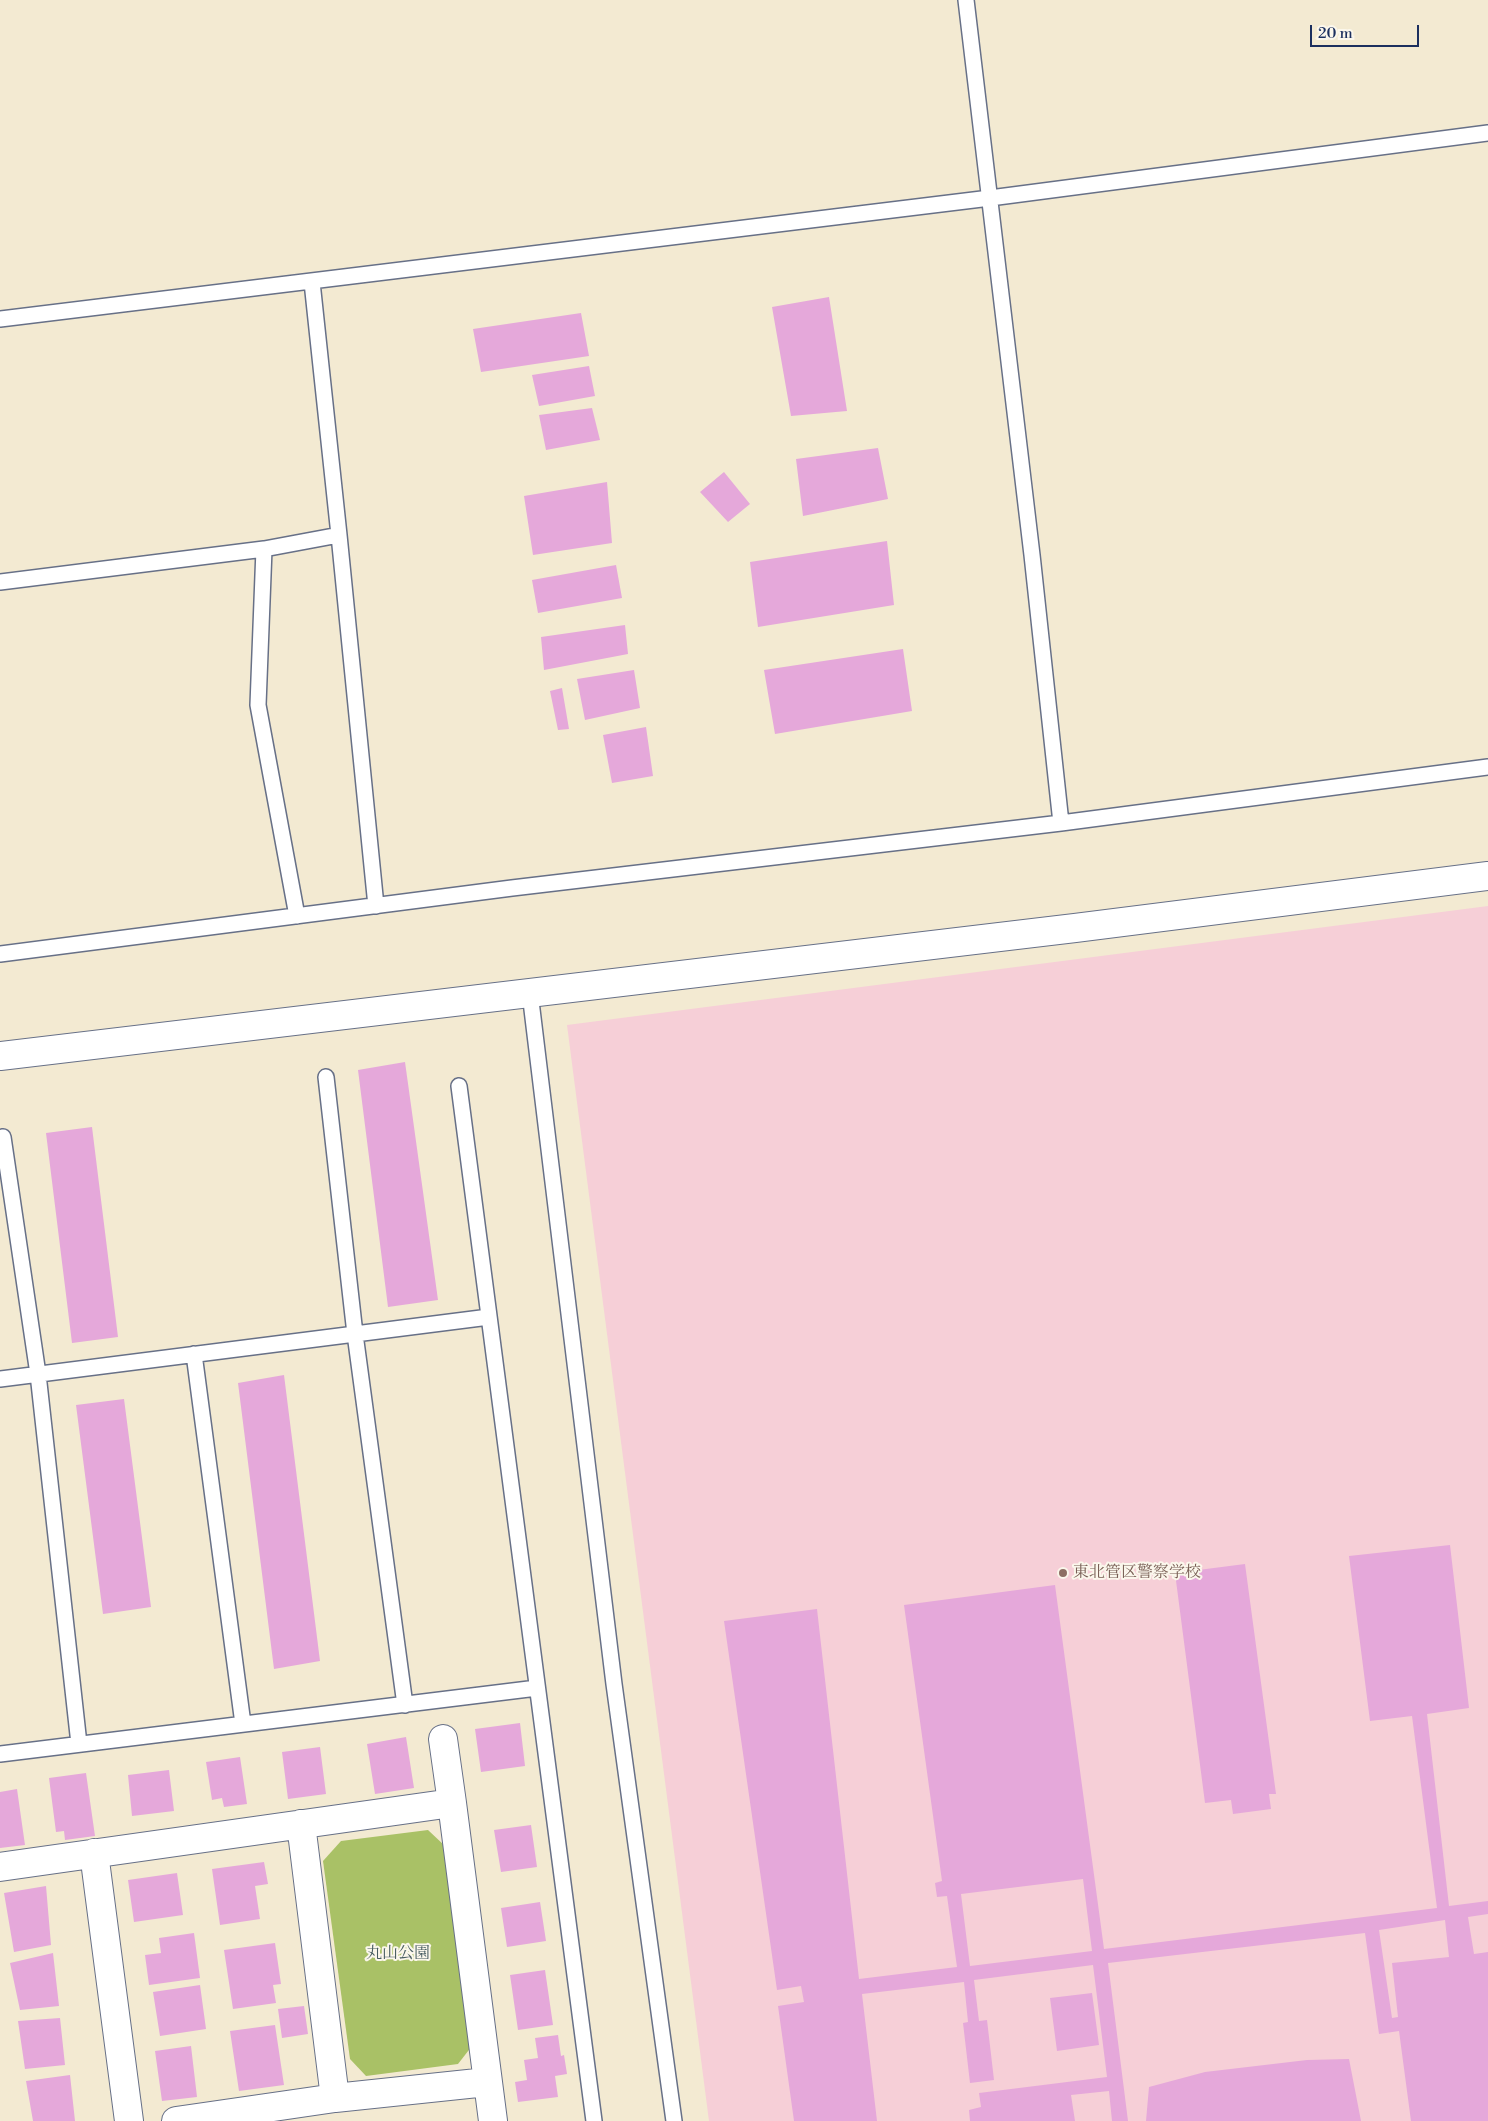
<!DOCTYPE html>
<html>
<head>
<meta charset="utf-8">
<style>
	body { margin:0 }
	#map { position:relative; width:1488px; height:2121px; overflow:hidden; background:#f3ead2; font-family:"Libre Bodoni",serif }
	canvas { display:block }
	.scale { position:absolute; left:1310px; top:25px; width:109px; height:22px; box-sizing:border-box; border:2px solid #1b2f5e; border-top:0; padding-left:6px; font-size:15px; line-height:18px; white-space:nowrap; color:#1b2f5e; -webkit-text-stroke:4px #fbf7ec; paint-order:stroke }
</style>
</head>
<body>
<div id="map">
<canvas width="1488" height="2121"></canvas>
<div class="scale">20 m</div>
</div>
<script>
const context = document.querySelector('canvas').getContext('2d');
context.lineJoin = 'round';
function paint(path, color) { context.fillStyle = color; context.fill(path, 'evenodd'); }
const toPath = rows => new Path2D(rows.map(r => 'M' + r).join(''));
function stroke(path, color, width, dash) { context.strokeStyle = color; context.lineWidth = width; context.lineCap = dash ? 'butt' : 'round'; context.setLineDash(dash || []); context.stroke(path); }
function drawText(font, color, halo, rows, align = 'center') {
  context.font = font + ' "Libre Bodoni","Noto Serif JP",serif'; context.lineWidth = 4; context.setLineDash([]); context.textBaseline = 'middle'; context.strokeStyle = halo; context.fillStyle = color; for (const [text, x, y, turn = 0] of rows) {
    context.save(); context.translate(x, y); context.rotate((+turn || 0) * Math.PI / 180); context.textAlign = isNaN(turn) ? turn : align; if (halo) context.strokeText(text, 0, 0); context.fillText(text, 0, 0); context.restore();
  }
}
paint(toPath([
	[1488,906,1488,2121,709,2121,567,1025]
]), '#f6cfd7');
paint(toPath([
	[428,1830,445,1846,472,2046,458,2064,366,2076,350,2059,323,1861,341,1841]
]), '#a9c166');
paint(toPath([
	[829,297,847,411,791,416,772,307],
	[581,313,589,356,481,372,473,329],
	[589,366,595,396,539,406,532,375],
	[592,408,600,440,546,450,539,415],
	[878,448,888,499,803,516,796,459],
	[724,472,750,504,728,522,700,492],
	[607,482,612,543,533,555,524,496],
	[887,541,894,605,758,627,750,562],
	[616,565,622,598,538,613,532,580],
	[625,625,628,654,544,670,541,637],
	[903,649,912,711,775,734,764,670],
	[634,670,640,708,585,720,577,679],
	[562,688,569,729,558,730,550,691],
	[646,727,653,776,612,783,603,735],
	[405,1062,438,1300,388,1307,358,1070],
	[92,1127,118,1337,72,1343,46,1133],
	[284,1375,320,1661,274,1669,238,1383],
	[124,1399,151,1607,103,1614,76,1405],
	[1450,1545,1469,1708,1427,1714,1449,1906,1488,1901,1488,1914,1468,1917,1474,1954,1488,1952,1488,2121,1411,2121,1399,2031,1379,2034,1365,1933,1108,1963,1128,2121,1112,2121,1109,2091,1071,2095,1075,2121,970,2121,969,2110,981,2107,979,2093,1107,2077,1093,1965,974,1980,979,2021,987,2020,994,2080,970,2083,963,2023,968,2022,964,1982,862,1994,877,2121,794,2121,778,2006,804,2002,801,1986,777,1990,724,1621,817,1609,859,1979,957,1967,947,1896,937,1897,935,1883,942,1881,904,1605,1055,1585,1104,1949,1437,1908,1412,1716,1370,1721,1349,1556],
	[1083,1879,1092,1951,970,1966,961,1894],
	[1445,1920,1449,1957,1392,1963,1398,2017,1392,2018,1379,1930],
	[1245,1564,1276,1794,1269,1794,1271,1809,1233,1814,1231,1800,1205,1803,1175,1573],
	[520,1723,525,1766,481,1772,475,1729],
	[406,1737,414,1788,375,1794,367,1744],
	[320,1747,326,1794,288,1799,282,1752],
	[240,1757,247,1804,224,1807,222,1798,212,1800,206,1762],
	[169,1770,174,1811,132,1816,128,1775],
	[86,1773,95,1836,65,1840,64,1831,56,1832,49,1778],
	[17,1789,25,1845,0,1848,0,1792],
	[531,1825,537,1867,501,1872,494,1830],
	[264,1862,268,1884,255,1886,260,1919,220,1925,212,1869],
	[177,1873,183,1915,134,1922,128,1880],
	[46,1886,51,1945,14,1952,4,1893],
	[540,1902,546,1941,507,1947,501,1908],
	[194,1933,200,1978,149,1985,145,1955,161,1953,159,1938],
	[275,1943,281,1984,273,1985,276,2003,233,2009,224,1950],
	[53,1953,59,2006,20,2010,10,1963],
	[545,1970,553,2025,518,2030,510,1975],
	[200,1985,206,2029,160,2036,153,1992],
	[1092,1993,1099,2045,1057,2051,1050,1998],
	[304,2006,308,2034,282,2038,278,2009],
	[60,2018,65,2065,25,2069,18,2021],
	[275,2025,284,2085,239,2091,230,2031],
	[558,2035,561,2056,564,2055,567,2074,555,2076,558,2097,518,2102,515,2082,527,2080,524,2060,538,2058,535,2038],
	[191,2046,197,2097,162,2101,155,2051],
	[1349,2059,1361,2121,1146,2121,1149,2087,1205,2072,1307,2060],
	[70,2075,75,2121,33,2121,26,2081]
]), '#e5a8da');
const service = toPath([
	[966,0,1032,555,1061,823],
	[312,282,339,535,376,906],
	[0,319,990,198,1488,133],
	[0,582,264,549],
	[297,916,258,705,264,549,339,535],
	[0,954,512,888,1061,823,1488,767],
	[530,993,614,1684,674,2121],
	[326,1077,355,1334,405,1705],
	[459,1086,594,2121],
	[3,1137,38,1374,79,1744],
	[194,1354,243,1724],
	[0,1379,489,1317],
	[0,1754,537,1688]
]);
const minor = toPath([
	[443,1739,452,1803],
	[301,1824,335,2098],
	[94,1853,129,2121],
	[0,1867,452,1803,493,2121],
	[176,2121,335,2098,487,2082]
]);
const tertiary = toPath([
	[0,1056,1075,928,1488,876]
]);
stroke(service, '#677087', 18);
stroke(minor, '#677087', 30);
stroke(tertiary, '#677087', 30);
stroke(service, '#fff', 15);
stroke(minor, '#fff', 28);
stroke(tertiary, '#fff', 28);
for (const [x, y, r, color] of [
	[1063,1573,5,"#8d6e63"]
]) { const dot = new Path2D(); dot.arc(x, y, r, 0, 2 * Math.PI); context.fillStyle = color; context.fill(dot); stroke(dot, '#fbf7ec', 2); }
drawText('16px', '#785e54', '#fbf7ec', [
	["東北管区警察学校",1073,1573]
], 'left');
drawText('16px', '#465b60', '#fbf7ec', [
	["丸山公園",398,1954]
]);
</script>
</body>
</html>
